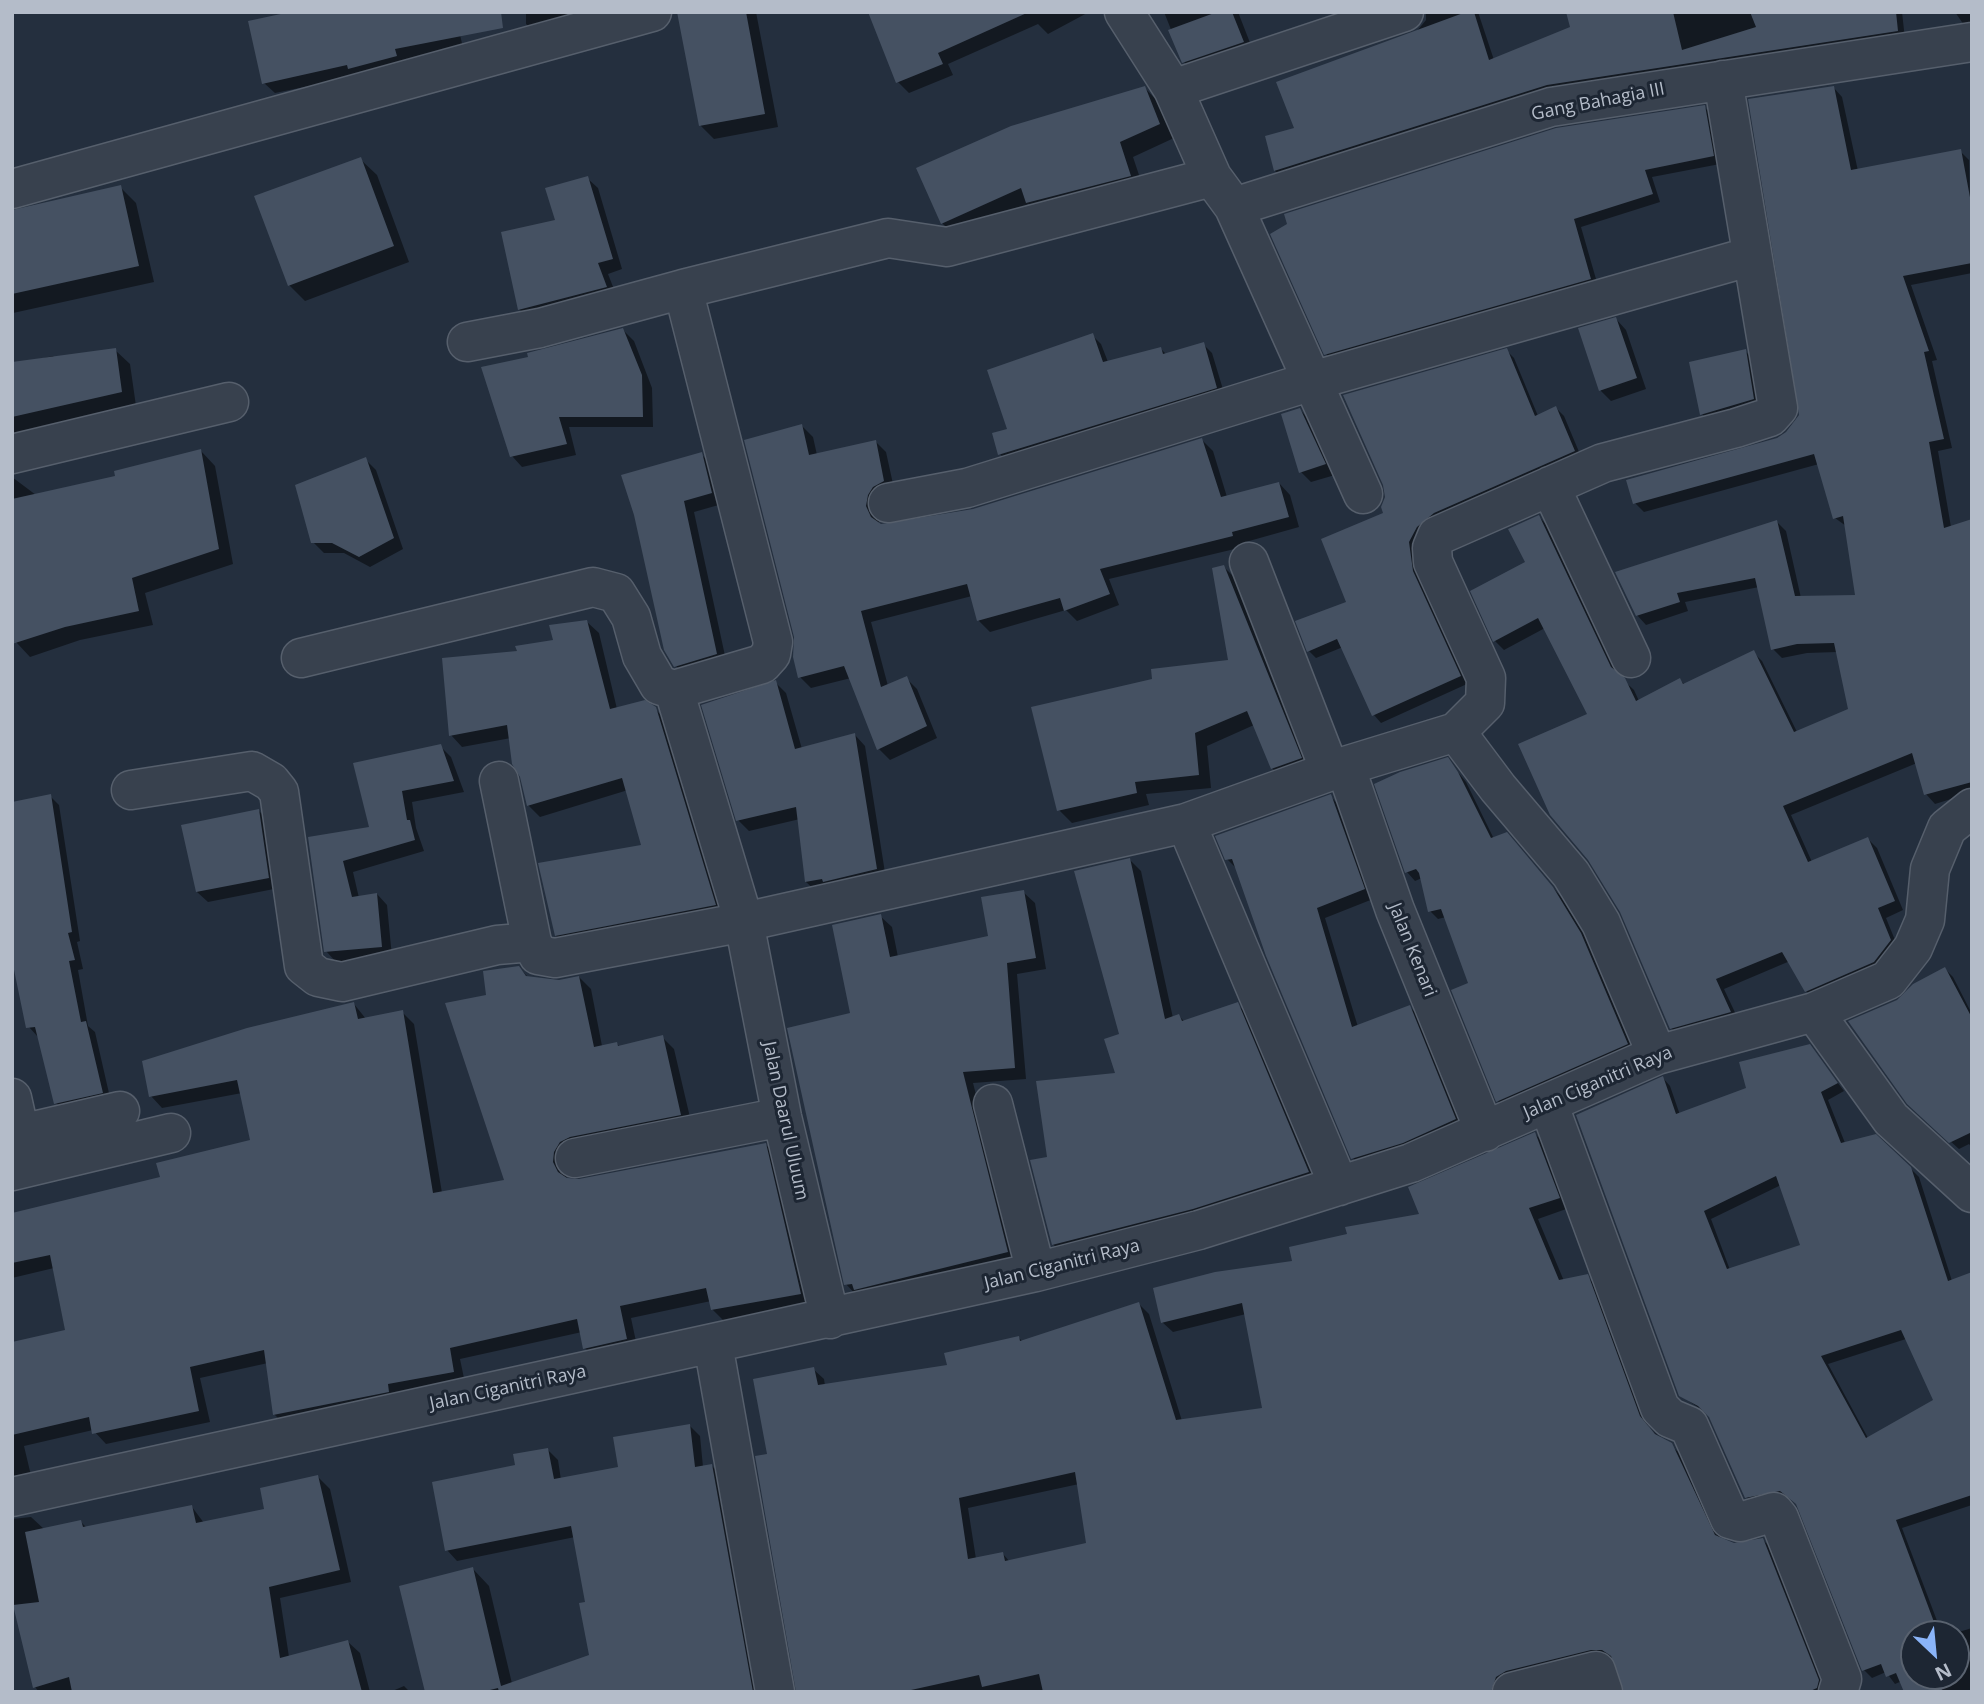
<!DOCTYPE html>
<html>
<head>
<meta charset="utf-8">
<style>
	body { margin:0 }
	#map { position:relative; width:1984px; height:1704px; overflow:hidden; background:#242f3e; font-family:"Open Sans",sans-serif }
	canvas { display:block }
	.frame { position:absolute; inset:0; border:14px solid #b4bcc9; pointer-events:none }
	.north { position:absolute; left:1900px; top:1620px; width:70px; height:70px; box-sizing:border-box; background:#1d2633; border:2px solid #59626f; border-radius:50%; rotate:154deg; font-size:19px; font-weight:700; line-height:28px; text-align:center; color:#b4bcc9 }
	.north::after { content:''; display:block; margin:auto; width:24px; height:32px; background:#8ab4f8; clip-path:polygon(50% 0,100% 100%,50% 72%,0 100%) }
</style>
</head>
<body>
<div id="map">
<canvas width="1984" height="1704"></canvas>
<div class="frame"></div>
<div class="north">N</div>
</div>
<script>
const context = document.querySelector('canvas').getContext('2d');
context.lineJoin = 'round';
function paint(path, color) { context.fillStyle = color; context.fill(path, 'evenodd'); }
const toPath = rows => new Path2D(rows.map(r => 'M' + r).join(''));
function stroke(path, color, width, dash) { context.strokeStyle = color; context.lineWidth = width; context.lineCap = dash ? 'butt' : 'round'; context.setLineDash(dash || []); context.stroke(path); }
function drawText(font, color, halo, rows, align = 'center') {
  context.font = font + ' "Open Sans",sans-serif'; context.lineWidth = 6; context.setLineDash([]); context.textBaseline = 'middle'; context.strokeStyle = halo; context.fillStyle = color; for (const [text, x, y, turn = 0] of rows) {
    context.save(); context.translate(x, y); context.rotate((+turn || 0) * Math.PI / 180); context.textAlign = isNaN(turn) ? turn : align; if (halo) context.strokeText(text, 0, 0); context.fillText(text, 0, 0); context.restore();
  }
}
paint(toPath([
	[455,12,463,48,405,60,407,66,275,93,264,83],
	[526,12,630,12,540,37,526,24],
	[679,12,756,12,778,127,714,139,701,126],
	[870,12,1089,12,1048,34,1038,24,948,64,953,75,909,93,898,82],
	[1164,12,1238,12,1254,53,1195,73,1184,62],
	[1426,12,1478,12,1494,60,1572,28,1568,12,1902,12,1905,39,1284,179,1275,171,1267,137,1297,129,1417,31,1426,20],
	[1955,12,1972,12,1972,28,1966,28],
	[1833,87,1842,97,1858,171,1960,151,1969,160,1972,273,1911,285,1937,360,1932,361,1952,448,1938,451,1951,527,1972,521,1972,798,1964,795,1935,804,1926,794,1917,763,1791,815,1812,862,1868,839,1877,848,1903,910,1886,918,1899,950,1816,1000,1806,991,1790,961,1724,989,1739,1021,1680,1037,1671,1028,1621,911,1589,715,1545,628,1504,650,1495,641,1527,563,1539,517,1548,526,1619,676,1634,690,1639,701,1680,680,1685,685,1753,652,1762,661,1797,732,1850,710,1837,652,1807,653,1782,658,1773,649,1759,587,1685,602,1688,611,1646,625,1637,615,1777,522,1786,531,1801,598,1857,597,1846,526,1835,518,1819,464,1644,512,1635,503,1777,439,1788,433,1801,415],
	[1145,88,1159,103,1174,138,1133,157,1144,190,1041,217,1029,204,956,237,942,223],
	[1704,107,1712,115,1720,164,1652,177,1660,202,1581,227,1598,286,1333,361,1326,354],
	[360,159,377,175,409,262,305,301,289,285],
	[587,178,598,188,622,269,608,274,617,297,530,320,519,309,557,221],
	[120,187,136,203,154,282,13,313,12,212],
	[1616,319,1626,330,1646,389,1611,401,1601,391,1580,329],
	[623,330,634,341,652,388,653,427,569,427,576,455,522,467,512,456,530,359],
	[1092,335,1101,344,1108,362,1161,349,1167,355,1203,344,1212,353,1225,396,1009,463,1000,454,994,434,1010,430],
	[115,350,130,364,136,406,18,432,21,447,12,452,12,365,53,356,57,360],
	[1506,350,1514,358,1538,416,1556,408,1564,416,1582,459,1416,550,1420,580,1467,684,1381,723,1374,715,1343,647,1316,658,1309,651,1348,603,1385,514],
	[1745,351,1756,362,1764,410,1712,425,1702,414],
	[1300,410,1310,420,1335,475,1311,482,1301,472],
	[802,426,813,437,817,455,875,441,886,452,895,493,878,507,879,525,974,511,1202,440,1213,451,1227,497,1279,483,1290,495,1299,527,1242,543,1243,547,1109,579,1119,605,1077,621,1066,610,990,632,979,621,972,596,871,622,888,686,906,678,917,689,937,738,890,760,879,749,851,678,811,688,800,677],
	[201,451,215,466,233,564,145,593,153,625,80,640,30,657,16,642,12,626,12,477,36,495,118,477],
	[701,454,712,465,722,504,694,512,727,665,687,677,676,666,636,515],
	[365,459,376,470,403,549,370,567,344,553,324,553,313,542],
	[1224,567,1237,580,1313,771,1285,781,1272,768,1254,725,1207,746,1211,788,1146,794,1149,805,1072,823,1059,810,1230,662],
	[587,622,599,633,617,709,655,709,667,721,726,916,566,946,555,935,643,846,628,790,540,817,528,805,511,738,462,747,451,735,519,653,555,642],
	[775,682,786,693,802,749,855,735,865,746,886,879,817,892,806,882,800,819,749,831,738,820],
	[440,746,451,757,464,792,412,802,416,828,424,851,353,872,359,898,377,894,387,905,392,957,336,962,326,951,310,838,371,828,355,764],
	[1447,759,1466,782,1494,839,1515,843,1561,897,1589,943,1635,1052,1506,1109,1498,1101,1470,984,1446,917,1438,919,1430,911,1422,878,1415,881,1407,872,1377,785],
	[50,796,59,805,80,941,77,942,83,969,78,970,88,1026,95,1032,111,1102,65,1112,56,1103,38,1037,29,1027],
	[1330,796,1340,806,1373,899,1325,918,1358,1027,1410,1007,1420,1017,1465,1129,1363,1168,1353,1158,1238,870,1227,859],
	[259,811,270,822,279,888,208,902,197,892],
	[1130,860,1141,871,1173,1018,1179,1016,1185,1022,1237,1004,1249,1016,1319,1183,1064,1256,1053,1244,1048,1158,1117,1074],
	[1023,892,1035,903,1046,969,1017,974,1026,1079,973,1083,1019,1263,857,1296,846,1284,852,1014,880,916,892,927,898,957,990,938],
	[519,968,529,978,559,981,579,977,591,989,602,1046,616,1043,620,1047,662,1037,674,1049,692,1126,565,1164,567,1180,579,1181,765,1144,777,1156,812,1305,724,1321,712,1309,711,1301,631,1318,638,1351,597,1360,585,1348,582,1332,460,1359,465,1383,286,1426,274,1414,268,1363,200,1378,210,1422,106,1444,93,1430,24,1446,33,1484,12,1491,12,1344,67,1331,54,1268,12,1278,12,1214,162,1179,252,1142,242,1093,162,1108,151,1096,354,1004,366,1019,402,1012,414,1024,442,1193,506,1182,488,996],
	[1945,969,1953,977,1972,1014,1972,1148,1969,1144,1959,1149,1918,1112,1898,1002],
	[1810,1046,1844,1091,1828,1100,1845,1143,1910,1168,1919,1177,1952,1281,1972,1274,1972,1505,1902,1528,1942,1634,1914,1634,1914,1676,1956,1676,1956,1634,1952,1634,1972,1628,1972,1692,1906,1692,1902,1681,1895,1684,1886,1672,1872,1678,1864,1670,1798,1505,1789,1498,1754,1505,1746,1497,1708,1414,1680,1395,1663,1078,1670,1086,1680,1115,1748,1089],
	[1781,1185,1802,1246,1730,1270,1711,1219],
	[1906,1339,1935,1401,1868,1438,1828,1364],
	[1535,1134,1545,1144,1569,1208,1538,1219,1564,1281,1587,1276,1597,1287,1649,1428,1682,1455,1721,1539,1734,1545,1763,1540,1773,1550,1828,1692,1626,1692,1614,1660,1602,1659,1503,1692,798,1692,769,1456,813,1369,824,1379,825,1386,949,1366,1019,1338,1023,1342,1139,1304,1149,1314,1182,1421,1264,1409,1246,1314,1173,1332,1162,1322,1349,1236,1421,1215],
	[1079,1484,1088,1545,1010,1562,1003,1554,976,1559,968,1508],
	[690,1426,700,1436,703,1467,712,1466,722,1476,760,1692,522,1692,591,1656,587,1603,575,1537,457,1561,447,1550,517,1466,548,1450,558,1460,561,1480,620,1468],
	[318,1477,330,1489,351,1582,280,1598,289,1657,348,1642,360,1653,370,1692,39,1692,35,1687,15,1608,12,1609,12,1519,31,1517,44,1529,81,1522,87,1528,192,1507,204,1523,267,1510],
	[473,1569,489,1586,514,1692,427,1692],
	[404,1686,410,1692,390,1692]
]), '#0007');
paint(toPath([
	[290,12,501,12,503,28,395,49,397,56,348,69,347,65,262,84,248,21],
	[677,12,746,12,765,114,699,126],
	[868,12,1029,12,938,53,943,64,896,83],
	[1217,12,1232,12,1244,42,1182,63,1168,30],
	[1466,12,1474,12,1489,60,1570,27,1566,12,1673,12,1682,50,1756,27,1750,12,1896,12,1898,31,1547,85,1274,171,1265,136,1294,128,1276,82],
	[1145,86,1160,124,1120,142,1131,176,1026,203,1021,188,941,224,916,168,1011,126],
	[1834,86,1851,170,1961,149,1972,208,1972,263,1903,276,1929,351,1924,352,1944,439,1929,442,1944,528,1972,519,1972,782,1924,795,1912,753,1783,806,1808,862,1868,837,1895,901,1878,908,1891,940,1874,962,1805,992,1782,952,1716,979,1731,1012,1670,1029,1620,912,1588,860,1550,815,1518,744,1587,714,1538,618,1493,642,1470,591,1525,562,1508,529,1539,515,1611,667,1625,678,1636,701,1680,678,1683,684,1754,650,1794,732,1848,709,1834,643,1797,644,1771,650,1755,578,1677,593,1680,602,1636,616,1615,572,1777,520,1795,596,1855,595,1843,516,1833,519,1814,454,1633,504,1626,480,1777,438,1786,432,1799,415,1748,99],
	[1705,105,1714,156,1645,170,1653,194,1574,219,1591,279,1324,355,1270,234,1287,224,1284,214,1556,128],
	[361,157,394,246,288,286,254,196],
	[588,176,613,259,598,263,607,287,518,310,501,232,555,220,545,188],
	[121,185,139,266,12,294,12,210],
	[1616,317,1637,378,1599,391,1578,328],
	[623,328,642,375,643,417,559,417,567,444,510,457,481,367,528,357,527,353],
	[1093,333,1103,362,1161,347,1163,354,1204,342,1217,388,998,455,992,433,1007,429,987,370],
	[116,348,122,392,12,417,12,362],
	[1507,348,1535,416,1556,406,1575,451,1434,513,1417,527,1409,542,1413,571,1461,676,1372,716,1337,639,1307,652,1295,621,1346,602,1321,539,1383,513,1381,507,1385,497,1383,485,1343,395],
	[1746,349,1754,399,1700,415,1689,362],
	[1300,408,1326,464,1299,473,1281,414],
	[802,424,809,455,876,440,884,481,873,487,868,495,866,506,871,517,881,524,973,509,1202,438,1221,497,1279,482,1289,517,1232,532,1233,536,1100,569,1110,594,1064,611,1060,598,977,621,967,584,861,611,881,687,907,676,927,726,877,750,844,666,798,678,793,657,794,637,744,440],
	[201,449,219,549,132,578,139,611,65,627,12,644,12,499,115,476,114,471],
	[702,452,712,493,684,501,717,654,674,667,664,650,634,515,621,475],
	[366,457,394,538,359,557,332,543,311,543,295,485],
	[1224,565,1302,758,1271,769,1247,711,1195,733,1199,775,1135,782,1137,793,1057,811,1031,707,1152,679,1151,669,1228,660,1212,568],
	[587,620,610,709,645,700,656,707,716,905,555,936,538,863,641,845,622,778,527,806,520,777,512,764,507,725,449,736,442,658,517,651,515,646,553,640,549,625],
	[776,680,795,749,855,733,877,869,823,882,822,879,805,882,796,807,736,821,701,705],
	[441,744,454,781,402,791,407,820,410,820,415,840,343,861,352,897,377,893,382,947,324,952,308,837,369,827,353,763],
	[1448,757,1458,772,1491,838,1507,832,1553,887,1581,933,1628,1044,1496,1102,1451,990,1468,983,1441,909,1428,912,1419,873,1416,869,1405,873,1374,784,1400,772],
	[51,794,72,932,68,933,75,960,69,961,81,1022,86,1021,103,1093,54,1104,35,1027,26,1028,12,960,12,802],
	[1331,794,1365,889,1317,908,1352,1027,1410,1005,1456,1119,1403,1143,1351,1159,1266,956,1232,859,1225,860,1215,836],
	[259,809,269,878,196,892,181,825],
	[1130,858,1165,1019,1179,1014,1182,1021,1238,1002,1309,1172,1193,1209,1052,1245,1030,1160,1047,1157,1036,1081,1115,1073,1104,1039,1119,1034,1074,871],
	[1024,890,1036,958,1007,963,1015,1068,963,1072,1008,1252,854,1290,852,1284,844,1285,787,1028,850,1013,832,925,881,914,890,957,988,936,981,897],
	[519,966,526,976,559,980,579,976,594,1047,617,1042,618,1046,663,1035,681,1115,570,1137,560,1142,554,1152,553,1162,558,1172,567,1178,579,1179,766,1143,801,1294,711,1310,706,1288,620,1306,627,1339,583,1349,577,1319,450,1348,454,1372,388,1384,389,1392,273,1415,264,1350,190,1367,199,1411,92,1434,89,1417,12,1435,12,1342,65,1330,50,1255,12,1263,12,1213,160,1177,156,1163,250,1140,237,1080,149,1097,142,1061,247,1028,354,1002,358,1019,403,1010,433,1193,504,1180,445,1003,486,995,483,971],
	[1945,967,1972,1018,1972,1132,1949,1143,1907,1104,1848,1021,1897,1000,1913,984],
	[1810,1044,1838,1083,1821,1092,1841,1143,1876,1134,1911,1167,1948,1281,1972,1272,1972,1495,1896,1520,1934,1622,1917,1628,1919,1634,1914,1634,1914,1676,1936,1676,1943,1692,1904,1692,1896,1673,1886,1677,1881,1664,1862,1671,1796,1504,1780,1491,1745,1498,1709,1417,1698,1406,1679,1396,1576,1115,1663,1076,1676,1114,1746,1088,1739,1062],
	[1776,1176,1800,1245,1727,1269,1704,1211],
	[1901,1330,1933,1400,1866,1438,1821,1356],
	[1535,1132,1560,1198,1529,1208,1559,1280,1588,1274,1640,1416,1655,1434,1672,1443,1715,1535,1734,1543,1763,1538,1819,1680,1817,1688,1808,1692,1624,1692,1611,1656,1602,1650,1591,1650,1506,1671,1496,1677,1491,1692,1043,1692,1039,1674,982,1687,979,1675,902,1692,796,1692,755,1456,767,1454,753,1379,814,1367,818,1385,947,1365,944,1353,1019,1336,1020,1341,1139,1302,1176,1420,1262,1408,1242,1303,1161,1323,1153,1288,1215,1272,1292,1261,1289,1247,1347,1234,1345,1227,1419,1214,1408,1187],
	[1075,1472,1086,1543,1005,1561,1003,1552,968,1559,959,1498],
	[690,1424,695,1467,712,1464,753,1692,499,1692,498,1688,482,1692,425,1692,399,1586,473,1567,501,1686,589,1655,579,1603,585,1602,571,1526,445,1551,432,1482,515,1465,513,1454,548,1448,554,1479,618,1467,613,1437],
	[318,1475,340,1570,269,1587,280,1658,348,1640,362,1692,72,1692,69,1677,33,1688,13,1605,39,1602,25,1532,81,1520,83,1527,192,1505,196,1523,264,1509,260,1488]
]), '#455162');
const minor = toPath([
	[1124,12,1173,89,1212,177,1234,207,1363,494],
	[1173,89,1404,12],
	[12,189,652,12],
	[1234,207,1551,107,1972,42],
	[683,289,888,238,947,247,1212,177],
	[12,454,229,402],
	[1550,486,1631,658],
	[888,503,967,488,1312,381,1752,256],
	[1249,562,1330,771],
	[301,658,593,587,616,593,631,617,642,656,659,685,674,690,762,664,771,654,773,642,683,289,540,328,467,342],
	[674,690,744,922,782,1117,830,1319],
	[1345,766,1395,910,1485,1132],
	[499,781,532,942,538,955,555,958,744,922,1186,823,1345,766,1456,732],
	[131,790,252,771,271,782,279,792,304,966,318,977,342,982,497,945,532,942],
	[1186,823,1339,1186],
	[1814,1012,1891,1119,1972,1193],
	[1657,1055,1601,923,1571,874,1498,788,1456,732,1485,703,1486,678,1433,562,1432,548,1437,536,1603,463,1736,428,1770,417,1778,408,1723,80],
	[12,1098,20,1134],
	[1548,1103,1660,1408,1670,1418,1689,1426,1730,1519,1740,1522,1774,1512,1779,1518,1842,1679,1838,1692],
	[993,1104,1036,1272],
	[12,1136,120,1111],
	[575,1158,782,1117],
	[12,1171,171,1133],
	[713,1344,775,1692],
	[12,1497,1036,1272,1199,1230,1411,1163,1657,1055,1814,1012,1888,980,1913,948,1925,920,1930,869,1947,828,1972,808],
	[1512,1692,1596,1671,1603,1692]
]);
stroke(minor, '#565f6c', 41);
stroke(minor, '#38414e', 38);
drawText('18px', '#b4bcc9', '#1d2633', [
	["Gang Bahagia III",1598,102,-11],
	["Jalan Kenari",1412,950,68],
	["Jalan Ciganitri Raya",1598,1083,-23],
	["Jalan Daarul Uluum",785,1121,78],
	["Jalan Ciganitri Raya",1062,1265,-14],
	["Jalan Ciganitri Raya",508,1388,-12]
]);
</script>
</body>
</html>
